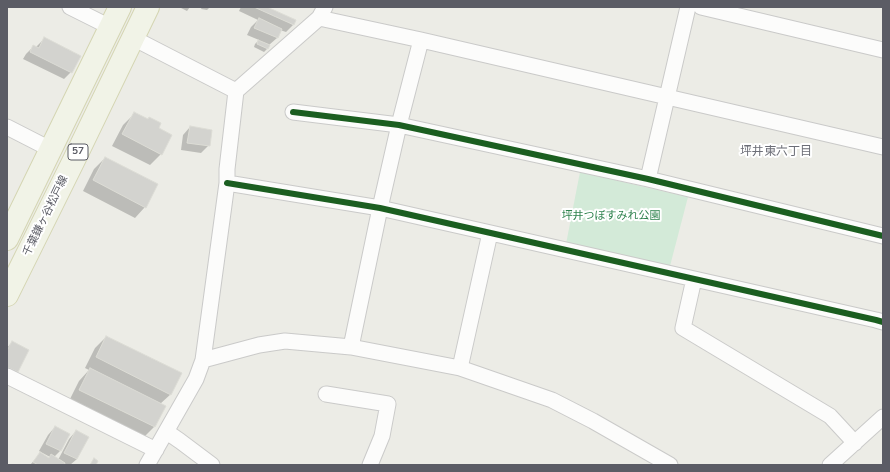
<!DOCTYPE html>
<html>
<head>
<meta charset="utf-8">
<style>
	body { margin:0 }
	#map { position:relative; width:890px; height:472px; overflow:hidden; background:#ecece6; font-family:"Nunito Sans",sans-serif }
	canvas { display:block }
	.frame { position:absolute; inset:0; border:8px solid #5b5c65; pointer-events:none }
</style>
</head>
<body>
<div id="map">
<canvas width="890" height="472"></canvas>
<div class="frame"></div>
</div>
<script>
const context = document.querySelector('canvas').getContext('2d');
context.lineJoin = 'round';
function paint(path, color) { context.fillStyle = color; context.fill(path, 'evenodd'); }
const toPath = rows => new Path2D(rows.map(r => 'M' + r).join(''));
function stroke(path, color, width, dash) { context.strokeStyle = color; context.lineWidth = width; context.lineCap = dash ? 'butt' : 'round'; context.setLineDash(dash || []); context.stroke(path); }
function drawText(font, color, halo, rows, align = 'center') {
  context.font = font + ' "Nunito Sans","Noto Sans JP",sans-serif'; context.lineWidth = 4; context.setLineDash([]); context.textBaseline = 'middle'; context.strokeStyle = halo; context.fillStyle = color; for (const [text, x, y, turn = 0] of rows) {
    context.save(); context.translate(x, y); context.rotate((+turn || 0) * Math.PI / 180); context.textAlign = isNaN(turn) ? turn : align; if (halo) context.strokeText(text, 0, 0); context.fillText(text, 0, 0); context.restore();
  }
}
paint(toPath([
	[580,172,688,197,670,266,566,244]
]), '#d3ead8');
paint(toPath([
	[179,7,190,7,187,11],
	[202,7,210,7,207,10,201,9],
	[241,7,265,7,293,25,286,32,280,30,277,38,269,45,267,49,264,52,254,47,255,44,259,40,247,35,251,27,258,20,239,11],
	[44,39,71,72,64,79,23,59,26,54,34,46,36,47],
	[134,114,158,128,161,154,150,165,112,146,123,125],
	[190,127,209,145,201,153,181,150,183,135],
	[105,158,145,207,135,218,83,191,94,169],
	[106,337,171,394,160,404,165,406,154,427,143,438,69,401,79,381,89,370,85,368,95,348],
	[12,342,17,371,10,379,7,377,7,348],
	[55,427,68,435,60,451,54,457,58,460,69,439,76,431,77,459,70,465,67,465,64,463,63,465,30,465,40,454,48,459,50,457,39,451,48,435]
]), '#0003');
const building = toPath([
	[254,7,267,7,296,20,294,25,254,7],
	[259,18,282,29,278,38,254,28,259,18],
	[44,37,81,56,72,73,30,52,33,45,39,48,44,37],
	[258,40,270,45,268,49,257,44,258,40],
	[134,112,148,119,149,117,161,123,159,128,172,135,162,155,122,134,134,112],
	[190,126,212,130,210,146,187,143,190,126],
	[105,157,158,184,146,208,93,180,105,157],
	[106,336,182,373,171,395,96,357,106,336],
	[12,341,29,350,18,372,7,367,7,349,8,349,12,341],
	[90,368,166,406,155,427,79,390,90,368],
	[55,426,70,434,61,451,46,444,55,426],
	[76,430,89,437,77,459,64,453,76,430],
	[40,452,49,458,51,454,65,463,64,465,38,465,33,462,40,452],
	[94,458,98,461,96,465,90,465,94,458]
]);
paint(building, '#d3d3cf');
stroke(building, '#dcdcd5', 1);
const minor = toPath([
	[70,7,110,27],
	[701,7,883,50],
	[319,18,421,40,883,147],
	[133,38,236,91,227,169,227,183,203,360,196,379,147,465],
	[236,91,319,18,325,7],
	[293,112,399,125,648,179,883,236],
	[7,127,50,149],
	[648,179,688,7],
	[227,183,380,208,876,320,883,322],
	[694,279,683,328,830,416,855,443],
	[351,347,380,208,399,125,421,40],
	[203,360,259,345,285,341,351,347,460,368,552,400,593,421,670,465],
	[460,368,490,233],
	[7,376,156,450],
	[326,394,388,404,382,436,370,465],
	[167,432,180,441,212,465],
	[830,465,883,417]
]);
const primary = toPath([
	[7,239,120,7],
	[7,295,73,162,148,7]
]);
stroke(minor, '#cacac9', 17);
stroke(primary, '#d4d5b2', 24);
stroke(minor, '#fcfcfb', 15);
stroke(primary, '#f1f3e7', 22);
stroke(toPath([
	[293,112,399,125,648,179,883,236],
	[227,183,380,208,876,320,883,322]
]), '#1b5e20', 6);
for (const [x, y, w] of [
	[78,152,20]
]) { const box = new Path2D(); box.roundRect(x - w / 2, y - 8, w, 16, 3); context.fillStyle = '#fff'; context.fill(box); stroke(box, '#5b5c65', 1); }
drawText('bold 10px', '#5b5c65', null, [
	["57",78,152]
]);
drawText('11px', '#5b5c65', '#fff', [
	["千葉鎌ヶ谷松戸線",46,216,-64]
]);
drawText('11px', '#2e824d', '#fff', [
	["坪井つぼすみれ公園",611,216]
]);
drawText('12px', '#6c6e77', '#fff', [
	["坪井東六丁目",776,152]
]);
</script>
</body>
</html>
